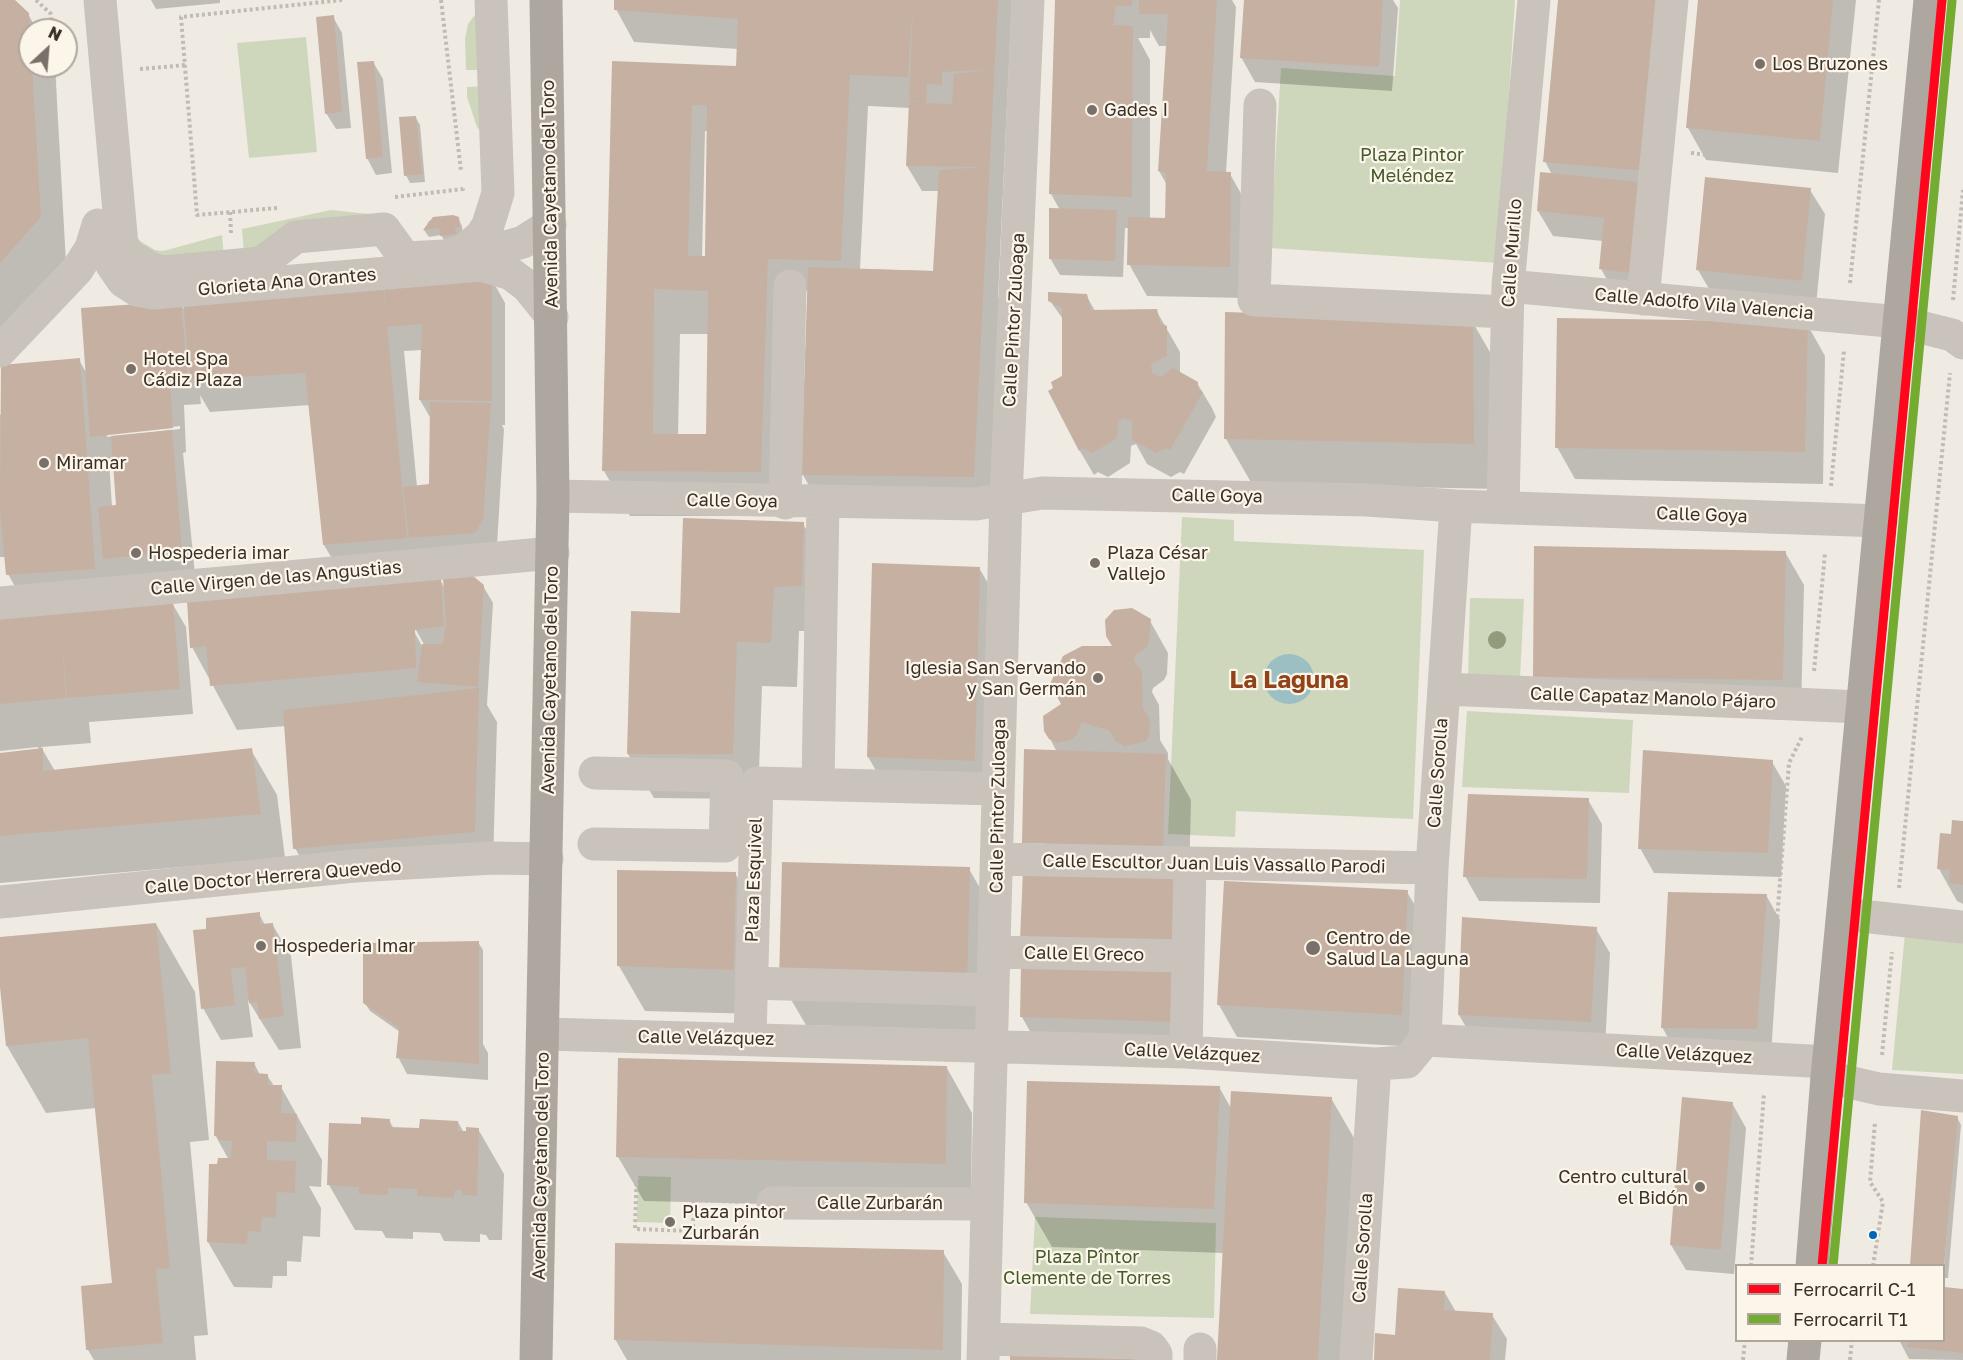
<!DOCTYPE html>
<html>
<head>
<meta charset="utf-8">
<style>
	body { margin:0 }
	#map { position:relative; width:1963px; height:1360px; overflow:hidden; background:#efebe3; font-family:"Golos Text",sans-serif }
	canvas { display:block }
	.legend { position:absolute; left:1735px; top:1264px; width:210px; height:78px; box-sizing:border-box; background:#fcf5ea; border:2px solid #aea69c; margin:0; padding:8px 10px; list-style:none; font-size:18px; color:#3a3028 }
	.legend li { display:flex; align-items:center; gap:12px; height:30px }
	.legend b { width:30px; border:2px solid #aea69c }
	.north { position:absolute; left:18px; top:18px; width:60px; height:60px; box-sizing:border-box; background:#fcf5ea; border:2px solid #aea69c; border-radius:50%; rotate:26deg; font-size:16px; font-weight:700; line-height:24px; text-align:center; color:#3a3028 }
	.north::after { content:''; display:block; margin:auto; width:21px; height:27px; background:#797169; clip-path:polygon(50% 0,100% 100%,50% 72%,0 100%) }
</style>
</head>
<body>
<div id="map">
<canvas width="1963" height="1360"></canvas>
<ul class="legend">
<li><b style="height:8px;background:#ff061d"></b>Ferrocarril C-1</li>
<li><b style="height:8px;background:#74ab31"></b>Ferrocarril T1</li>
</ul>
<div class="north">N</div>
</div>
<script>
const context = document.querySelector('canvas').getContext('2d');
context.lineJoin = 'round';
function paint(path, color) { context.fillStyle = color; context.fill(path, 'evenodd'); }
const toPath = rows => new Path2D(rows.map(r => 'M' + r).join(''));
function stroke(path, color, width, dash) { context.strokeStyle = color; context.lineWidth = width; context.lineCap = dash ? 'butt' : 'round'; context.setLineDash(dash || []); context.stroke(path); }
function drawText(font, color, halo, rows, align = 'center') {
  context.font = font + ' "Golos Text",sans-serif'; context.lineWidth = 4.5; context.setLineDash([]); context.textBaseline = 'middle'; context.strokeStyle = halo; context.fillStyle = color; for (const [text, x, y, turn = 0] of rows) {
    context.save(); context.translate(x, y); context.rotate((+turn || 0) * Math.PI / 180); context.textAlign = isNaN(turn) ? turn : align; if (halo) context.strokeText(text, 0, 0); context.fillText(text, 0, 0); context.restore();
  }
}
paint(toPath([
	[1400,0,1515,0,1498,263,1270,248,1281,68,1395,76],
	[491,13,496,143,489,141,477,127,467,97,467,87,485,86,484,70,466,70,465,39,468,24,474,16],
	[306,37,317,152,249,158,237,43],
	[331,210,369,214,245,265,242,229],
	[134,232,140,241,155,250,163,251,222,235,225,267,130,256],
	[1182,517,1234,520,1234,541,1424,550,1413,819,1236,811,1235,837,1168,834],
	[1470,598,1524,599,1520,678,1468,679],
	[1467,711,1633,720,1629,793,1462,787],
	[1905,933,1963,938,1963,1074,1892,1070],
	[638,1176,671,1177,670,1223,637,1222],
	[1035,1217,1216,1223,1214,1318,1030,1314]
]), '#ced7bb');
paint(toPath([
	'1264 679a25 25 0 1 1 50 0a25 25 0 1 1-50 0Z'
]), '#9cbfc3');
paint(toPath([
	[0,0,13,0,28,14,37,30,30,30,30,66,55,66,66,263,0,336],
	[151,0,220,0,220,3,156,9],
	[616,0,1012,0,998,297,1002,305,991,508,821,507,803,475,809,291,784,290,787,516,630,516,604,471,612,103,738,67,738,49,634,42,616,9],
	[868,106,910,108,907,166,922,191,939,191,935,271,860,269],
	[705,131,708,131,706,256,702,258],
	[680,334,709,334,707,436,678,435],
	[1057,0,1232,0,1236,7,1226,173,1230,174,1248,206,1247,298,1147,296,1129,264,1130,228,1125,228,1123,277,1060,275,1050,258,1060,210,1051,194],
	[1150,30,1159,46,1168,46,1159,171,1167,185,1167,220,1150,219,1150,60,1138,38,1150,38],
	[1245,0,1393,0,1398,8,1392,91,1255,82,1241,57],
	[1559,0,1684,0,1652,298,1615,293,1601,269,1603,241,1553,236,1538,211,1552,175,1545,161],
	[1700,0,1856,0,1838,173,1706,160,1688,128],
	[333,17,342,33,351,128,336,129,326,113],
	[373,62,383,79,392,173,376,175,367,158],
	[416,118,420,125,425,182,410,183,406,175],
	[1810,190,1825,214,1816,305,1712,294,1698,270],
	[453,216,458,218,462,226,463,235,446,243,441,235,429,237,424,230,429,221],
	[491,278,505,303,505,425,502,425,504,429,497,545,343,577,324,545,310,405,210,412,200,395,201,404,184,405,186,452,183,453,195,575,172,603,186,627,193,714,89,722,91,743,41,747,55,771,251,750,277,795,285,858,0,883,0,754,39,750,38,747,0,751,0,615,30,613,8,574,6,557,0,557,0,415,79,360,87,374,180,302,185,311],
	[422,350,420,400,431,419,430,485,417,487,404,351],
	[180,426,180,429,107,437,107,434],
	[114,460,117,507,112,507,109,461],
	[1086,295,1095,311,1156,310,1180,352,1180,374,1197,383,1212,408,1216,417,1184,474,1180,472,1171,477,1147,464,1136,444,1131,446,1130,463,1108,477,1098,472,1094,475,1080,451,1050,392,1064,377,1063,319,1050,301],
	[1472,321,1498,366,1499,489,1252,484,1226,439],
	[1807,324,1825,356,1823,484,1575,479,1557,447],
	[803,524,829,569,827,631,799,631,797,687,762,686,758,799,654,798,628,754,681,615],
	[1536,548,1785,552,1804,585,1801,711,1553,709],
	[979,568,998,600,992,792,887,789,868,757],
	[440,580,445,589,483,586,493,603,487,705,497,722,493,864,313,880,295,848,286,726,237,730,192,647],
	[412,623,425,646,422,646,410,624],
	[1150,621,1168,653,1167,674,1164,680,1153,688,1152,692,1159,705,1160,740,1168,753,1168,759,1191,800,1185,1046,1036,1042,1022,1017,1057,752,1046,731,1063,705,1115,647],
	[1772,762,1786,786,1781,877,1654,873,1640,848],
	[1588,800,1602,824,1600,903,1479,901,1465,876],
	[1963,823,1963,904,1957,901,1939,869,1953,835],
	[969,869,995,914,992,1031,806,1025,780,981],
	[735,873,761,918,759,1014,645,1011,619,966],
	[1407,892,1426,924,1420,1047,1237,1037,1219,1005],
	[1766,895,1780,920,1771,1054,1676,1052,1662,1027],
	[259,914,265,925,272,924,291,956,301,1048,279,1050,248,1000,253,1037,221,1040,203,1008,208,930],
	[156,924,195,992,209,1140,190,1142,208,1335,194,1336,196,1360,94,1360,88,1350,114,1284,96,1108,46,1113,7,1046,0,971,0,938],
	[1596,929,1610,953,1605,1046,1473,1039,1459,1015],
	[478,942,483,950,483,1044,488,1053,488,1080,407,1074,398,1057,400,1032,370,1011,365,1003],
	[254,1063,260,1075,267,1075,274,1086,281,1087,322,1160,321,1187,309,1186,321,1208,320,1237,303,1236,301,1262,287,1261,287,1276,273,1276,272,1288,234,1287,208,1242,219,1165,229,1160,215,1135],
	[947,1068,972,1113,971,1209,644,1201,618,1157],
	[1219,1087,1232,1110,1331,1098,1370,1166,1360,1360,1219,1360,1224,1253,1052,1247,1026,1202],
	[1732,1103,1746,1128,1734,1274,1686,1270,1671,1245],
	[1957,1117,1961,1125,1948,1278,1944,1278,1944,1266],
	[389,1120,394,1129,421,1130,458,1122,464,1133,478,1129,504,1174,502,1240,489,1240,486,1235,480,1234,480,1242,444,1241,440,1233,413,1232,413,1239,386,1238,382,1231,355,1230,329,1185,330,1125,362,1126],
	[943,1252,962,1284,961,1360,627,1360,615,1339],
	[1944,1289,1963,1291,1963,1360,1909,1359,1899,1340,1944,1340],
	[1445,1293,1456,1312,1492,1315,1507,1339,1505,1360,1375,1360]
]), '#0003');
paint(toPath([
	[0,0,15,0,29,13,30,66,32,66,41,217,0,263],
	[614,0,998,0,974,477,801,475,808,267,933,271,939,170,983,167,906,166,909,102,920,102,909,101,913,4,908,77,850,75,841,261,768,259,761,472,602,471,612,61,736,66,738,19,614,10],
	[986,70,954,74,952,104,926,103,927,84,942,85,942,72],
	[692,105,707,105,705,256,688,256],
	[654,289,708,291,706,434,653,434],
	[1055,0,1132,0,1132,6,1116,6,1113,25,1133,26,1132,197,1049,194],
	[1139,0,1217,0,1207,171,1231,172,1230,267,1127,265,1128,217,1165,218,1166,173,1158,171,1168,14,1139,14],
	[1244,0,1383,0,1379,67,1240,58],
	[1558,0,1663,0,1646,171,1543,162],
	[1698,0,1833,0,1820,141,1686,128],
	[334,15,342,112,325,114,316,17],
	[374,61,383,157,366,159,357,62],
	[416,116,422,174,404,176,399,117],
	[1540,172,1648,183,1639,274,1599,269,1604,218,1537,211],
	[1705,177,1811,188,1802,281,1696,270],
	[1049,208,1117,210,1115,261,1049,259],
	[453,215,459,217,460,227,455,228,456,234,440,236,439,228,423,230,433,217],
	[492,276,492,401,419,400,422,324,387,327,384,283],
	[383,282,407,538,323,545,305,373,190,380,183,301],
	[1048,292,1087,294,1091,310,1157,309,1160,323,1167,326,1167,356,1151,364,1152,373,1161,377,1173,368,1198,382,1198,390,1203,392,1170,450,1166,448,1157,453,1132,440,1132,421,1124,418,1118,421,1117,438,1093,453,1083,448,1079,451,1048,391,1053,388,1051,382,1062,376,1062,308,1048,301],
	[181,301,188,380,170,381,173,428,90,437,81,308],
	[1225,312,1473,320,1474,444,1224,439],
	[1557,318,1808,322,1805,452,1555,448],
	[80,358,95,569,6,575,0,511,1,365],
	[430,402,491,403,483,520,475,533,409,538,403,487,429,484],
	[172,430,182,551,103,559,98,507,116,505,111,436],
	[683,518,804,522,802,586,774,587,771,643,737,642,733,754,627,754,631,611,680,613],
	[1534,546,1786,551,1783,680,1533,677],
	[872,563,980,567,975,761,867,757],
	[473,576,484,585,478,687,417,682,422,644,443,644,446,623,443,578],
	[441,579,444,626,415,630,416,668,210,686,206,646,190,648,187,601],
	[173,601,180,689,67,698,61,629,66,698,0,704,0,614],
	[1132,608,1151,619,1149,641,1146,648,1135,655,1134,661,1142,671,1143,708,1150,720,1149,736,1145,742,1124,746,1115,741,1110,731,1081,722,1078,733,1072,740,1056,743,1049,739,1044,731,1043,716,1061,704,1050,684,1063,656,1082,646,1112,646,1106,636,1105,620,1114,610],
	[479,688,475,832,293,849,283,710],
	[43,748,43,771,252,748,261,814,0,836,0,753],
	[1024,749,1166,754,1163,847,1022,843],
	[1643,750,1773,760,1768,853,1638,849],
	[1468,794,1589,798,1587,879,1463,877],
	[1952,820,1963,821,1963,885,1949,883,1950,870,1937,869,1940,833,1951,834],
	[782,862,970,867,967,986,779,981],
	[617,870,736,872,734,970,617,966],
	[1023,870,1178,876,1176,947,1020,941],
	[1224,881,1408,890,1402,1015,1217,1005],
	[1668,892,1767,894,1757,1029,1661,1028],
	[260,912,260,924,273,923,284,1016,259,1019,257,1002,249,1003,245,967,231,969,235,1005,201,1009,193,930,206,929,206,918],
	[1462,917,1597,927,1591,1022,1458,1015],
	[156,923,171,1073,152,1075,170,1268,156,1269,163,1343,86,1350,81,1286,112,1283,88,1038,6,1046,0,987,0,937],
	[479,941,479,1064,396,1058,399,1028,363,1003,363,943],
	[1021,967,1173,972,1172,1022,1020,1017],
	[618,1058,947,1066,946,1164,616,1157],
	[216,1061,255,1062,254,1073,268,1074,268,1085,282,1085,281,1113,297,1114,296,1142,267,1141,267,1160,296,1161,295,1193,277,1192,276,1218,262,1217,261,1232,248,1231,247,1244,207,1242,209,1164,217,1164,218,1158,231,1158,232,1141,218,1140,218,1136,214,1136],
	[1027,1081,1220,1086,1214,1209,1024,1203],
	[1231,1091,1332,1097,1318,1360,1217,1360],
	[1682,1097,1733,1102,1721,1250,1670,1245],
	[1921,1110,1958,1116,1944,1266,1910,1266],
	[361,1117,390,1119,390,1127,419,1128,420,1119,458,1121,458,1131,466,1131,466,1127,479,1128,477,1196,462,1195,462,1190,455,1190,454,1198,417,1196,417,1189,388,1188,388,1195,359,1194,359,1187,327,1185,329,1123,361,1124],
	[615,1243,944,1250,943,1350,614,1340],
	[1944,1287,1963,1289,1963,1353,1907,1347,1908,1340,1944,1340],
	[1398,1288,1445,1291,1444,1310,1493,1313,1490,1360,1374,1360,1375,1333,1395,1335],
	[1010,1354,1155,1360,1010,1360]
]), '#c5b0a2');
stroke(toPath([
	[36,0,51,14,52,30],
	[441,0,461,171],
	[140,69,186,65],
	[1691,153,1708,155],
	[395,197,463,189,463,187],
	[277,208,197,215,181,17,342,0],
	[230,212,231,233],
	[1850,283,1879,0],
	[0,289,56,234,54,66],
	[1953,300,1963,190],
	[1831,486,1844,350],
	[1814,671,1825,553],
	[1899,888,1950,373],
	[1769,1025,1789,763,1802,737],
	[1882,1055,1892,952],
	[637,1165,694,1167,693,1231,635,1229,637,1165],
	[693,1200,741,1202],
	[1751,1266,1764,1093],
	[1873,1266,1883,1202,1870,1182,1875,1122],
	[1743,1360,1745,1340],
	[1850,1360,1852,1340]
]), '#c2bbb3', 4, [3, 3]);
stroke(toPath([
	[100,0,122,245,130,256,152,269,164,272,261,263,296,237,384,229,405,258,445,256,465,250,481,236,488,225,498,193,491,0],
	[1260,105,1254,300,1507,312],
	[102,237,112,265,123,281,137,290,153,293,481,265,511,274,527,286,552,317],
	[474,256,523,242,550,225],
	[1508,286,1900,322,1952,335,1963,343],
	[1643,299,1672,0],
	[0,351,77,270,91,248,98,225],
	[553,496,976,504,1042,493,1367,500,1456,506,1881,521],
	[785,503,790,286],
	[1503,508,1508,286,1534,0],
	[0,603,553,553],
	[1444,689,1862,707],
	[818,783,823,503],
	[594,844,725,846,727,776,595,773],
	[997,859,1432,868],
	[0,902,355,866,494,858,547,859],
	[1843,914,1963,927],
	[994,952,1188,956],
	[751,983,993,990],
	[544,1034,1186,1052,1375,1064,1407,1062,1425,1040],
	[750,1039,757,783,997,789],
	[1425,1040,1432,868,1456,506],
	[1425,1040,1828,1062],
	[1186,1052,1190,864],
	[1827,1077,1879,1089,1963,1096],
	[773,1203,986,1204],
	[984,1339,1141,1343,1151,1347,1156,1354,1156,1360],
	[983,1360,1006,498,1028,0],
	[1200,1360,1200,1349],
	[1356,1360,1375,1064]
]), '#c9c3bb', 33);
stroke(toPath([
	[1812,1266,1827,1077,1930,0],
	[536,1360,553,496,546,0],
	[1803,1360,1805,1340]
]), '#aea7a0', 33);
stroke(toPath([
	[1822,1266,1942,0]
]), '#ff061d', 9);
stroke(toPath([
	[1833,1266,1952,1]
]), '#74ab31', 9);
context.fillStyle = '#919c7d';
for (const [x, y] of [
	[1497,640]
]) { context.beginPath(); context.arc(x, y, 9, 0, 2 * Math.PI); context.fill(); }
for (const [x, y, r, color] of [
	[1760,64,6,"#797169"],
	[1092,110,6,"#797169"],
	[131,369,6,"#797169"],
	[44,463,6,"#797169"],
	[136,553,6,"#797169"],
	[1095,563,6,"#797169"],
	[1098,678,6,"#797169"],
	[261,946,6,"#797169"],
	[1313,948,8,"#797169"],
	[1700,1187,6,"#797169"],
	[670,1222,6,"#797169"],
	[1873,1235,5,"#0065bd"]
]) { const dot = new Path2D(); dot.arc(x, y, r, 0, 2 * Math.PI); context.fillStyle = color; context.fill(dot); stroke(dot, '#fcf5ea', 2); }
drawText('18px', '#3a3028', '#fcf5ea', [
	["Los Bruzones",1772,64],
	["Gades I",1104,110],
	["Hotel Spa",143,359],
	["Cádiz Plaza",143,380],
	["Miramar",56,463],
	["Hospederia imar",148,553],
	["Plaza César",1107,553],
	["Vallejo",1107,574],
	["Iglesia San Servando",1086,668,"right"],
	["y San Germán",1086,689,"right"],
	["Centro de",1326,938],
	["Salud La Laguna",1326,959],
	["Hospederia Imar",273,946],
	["Centro cultural",1688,1177,"right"],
	["el Bidón",1688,1198,"right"],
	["Plaza pintor",682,1212],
	["Zurbarán",682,1233]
], 'left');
drawText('18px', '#445b29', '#fcf5ea', [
	["Plaza Pintor",1412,155],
	["Meléndez",1412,176],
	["Plaza Pîntor",1087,1257],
	["Clemente de Torres",1087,1278]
]);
drawText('18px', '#3a3028', '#fcf5ea', [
	["Avenida Cayetano del Toro",550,194,-91],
	["Calle Murillo",1512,253,-86],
	["Glorieta Ana Orantes",287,282,-5],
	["Calle Adolfo Vila Valencia",1704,304,5],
	["Calle Pintor Zuloaga",1014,320,-87],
	["Calle Goya",1217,496,1],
	["Calle Goya",732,501,1],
	["Calle Goya",1702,515,2],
	["Calle Virgen de las Angustias",276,578,-5],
	["Avenida Cayetano del Toro",550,680,-89],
	["Calle Capataz Manolo Pájaro",1653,698,2],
	["Calle Sorolla",1438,773,-86],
	["Calle Pintor Zuloaga",998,806,-89],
	["Calle Escultor Juan Luis Vassallo Parodi",1214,864,1],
	["Calle Doctor Herrera Quevedo",273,877,-5],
	["Plaza Esquivel",754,880,-88],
	["Calle El Greco",1084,954,1],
	["Calle Velázquez",706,1038,1],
	["Calle Velázquez",1192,1053,3],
	["Calle Velázquez",1684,1054,3],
	["Avenida Cayetano del Toro",541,1166,-89],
	["Calle Zurbarán",880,1203],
	["Calle Sorolla",1363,1248,-86]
]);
drawText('bold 24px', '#924218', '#fcf5ea', [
	["La Laguna",1289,680]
]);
</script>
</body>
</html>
